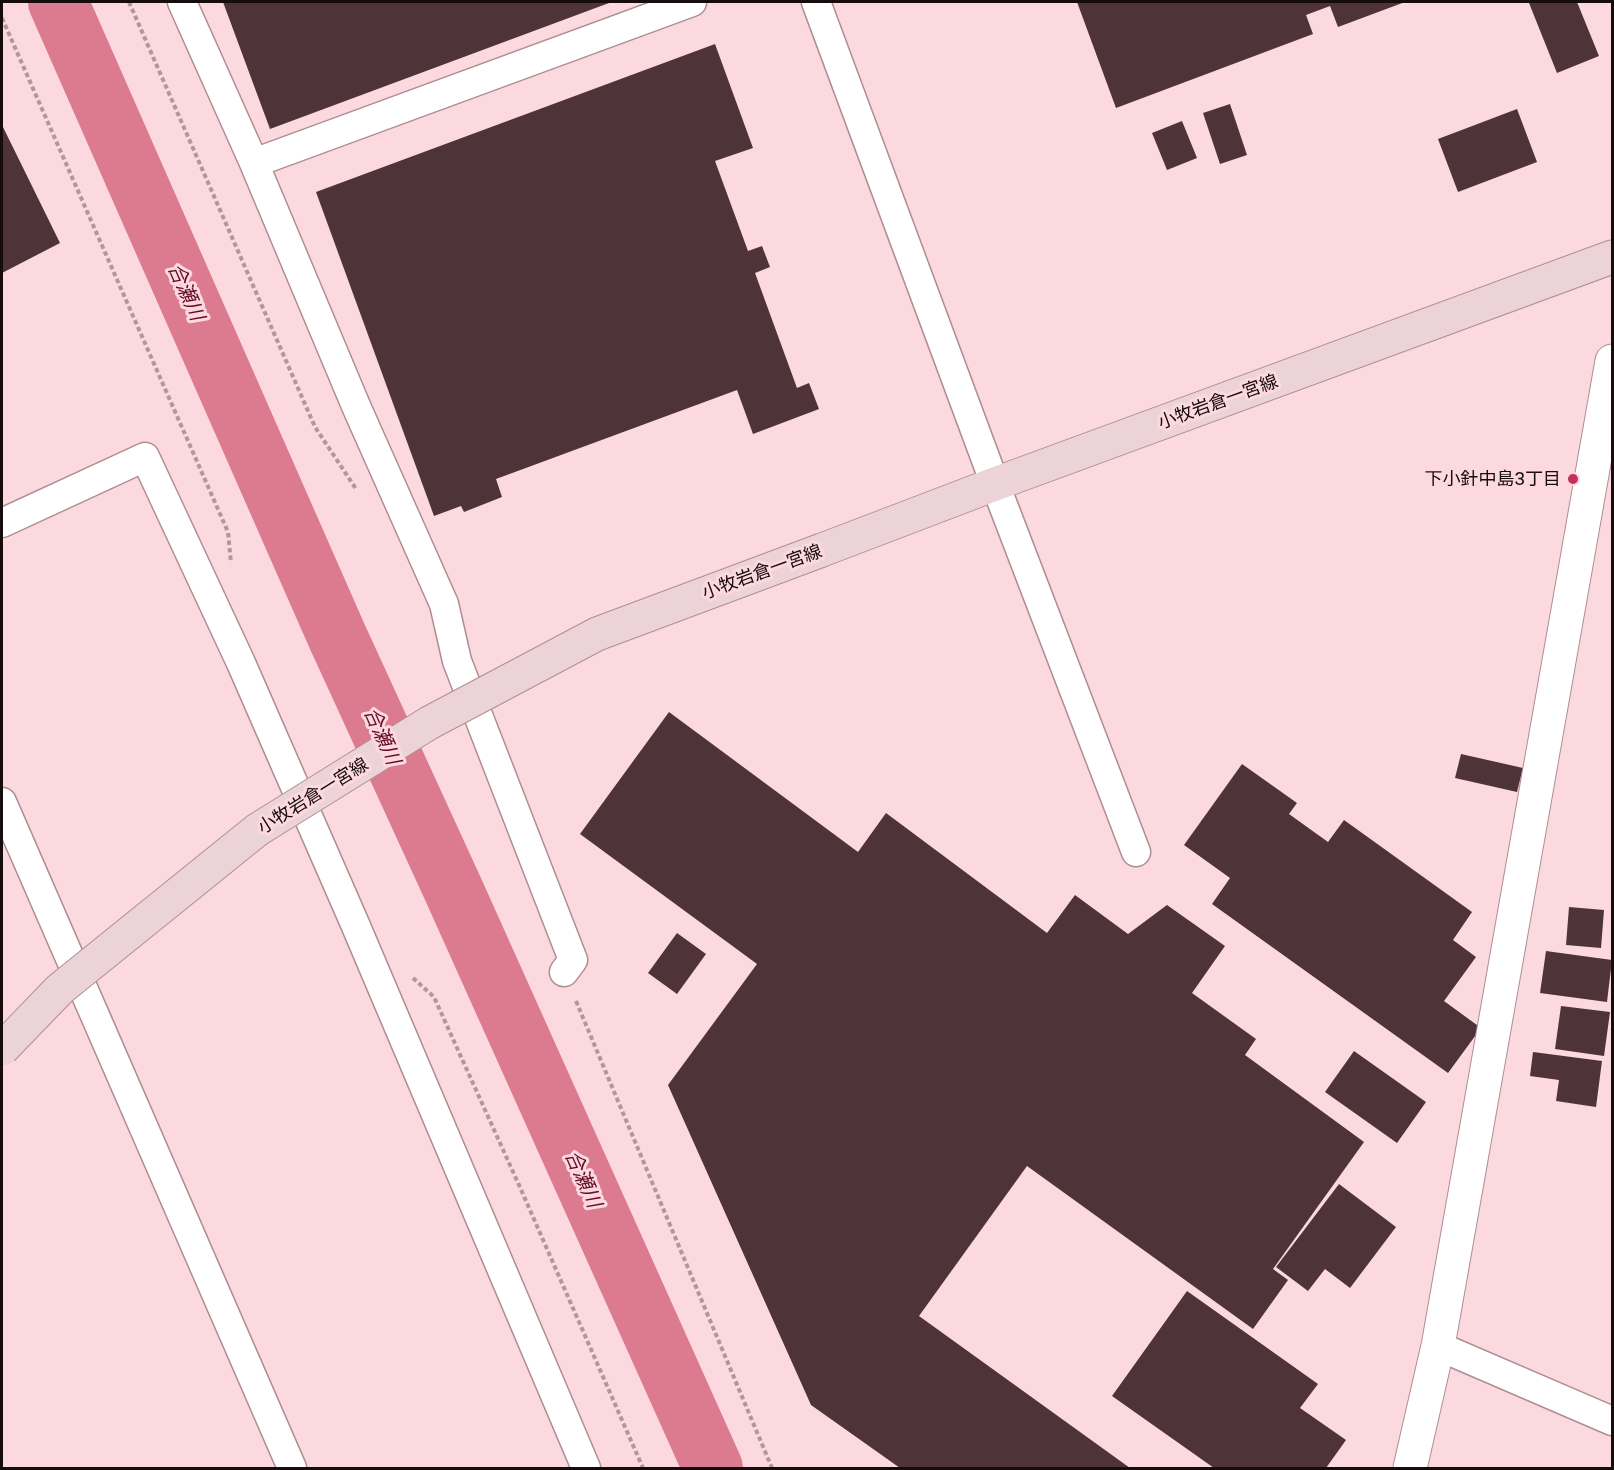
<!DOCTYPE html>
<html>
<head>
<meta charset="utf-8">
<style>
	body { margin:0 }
	#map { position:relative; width:1614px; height:1470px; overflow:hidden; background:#fcd9de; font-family:"Golos Text",sans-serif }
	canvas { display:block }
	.frame { position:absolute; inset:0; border:3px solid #160b0d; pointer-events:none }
</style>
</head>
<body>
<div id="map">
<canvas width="1614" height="1470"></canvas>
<div class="frame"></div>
</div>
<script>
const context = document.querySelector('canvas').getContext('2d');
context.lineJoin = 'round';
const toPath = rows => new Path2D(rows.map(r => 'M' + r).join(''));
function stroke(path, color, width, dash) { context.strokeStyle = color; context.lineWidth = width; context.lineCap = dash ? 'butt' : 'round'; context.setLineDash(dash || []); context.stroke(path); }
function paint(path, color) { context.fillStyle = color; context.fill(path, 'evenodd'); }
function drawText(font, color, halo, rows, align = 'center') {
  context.font = font + ' "Golos Text","Noto Sans JP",sans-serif'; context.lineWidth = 6; context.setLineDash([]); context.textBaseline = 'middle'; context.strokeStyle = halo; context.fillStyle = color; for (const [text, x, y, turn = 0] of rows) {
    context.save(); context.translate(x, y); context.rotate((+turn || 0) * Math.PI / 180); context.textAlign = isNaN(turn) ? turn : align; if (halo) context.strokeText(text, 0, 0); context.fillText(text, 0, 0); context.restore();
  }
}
stroke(toPath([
	[58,2,337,636,453,889,713,1468]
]), '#dc7b8f', 60);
paint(toPath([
	[223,2,608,2,609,3,270,129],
	[1077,2,1405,2,1338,27,1330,6,1306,15,1313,34,1116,108],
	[1533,2,1577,2,1599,56,1557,73,1529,3],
	[715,44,753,148,715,161,748,251,762,246,770,267,755,273,797,388,809,383,819,409,753,434,737,390,496,479,502,497,464,512,461,506,434,516,316,192],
	[1230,104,1247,155,1220,164,1203,113],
	[1517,109,1537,162,1458,192,1438,139],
	[1182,121,1197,158,1167,170,1152,133],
	[2,125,60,243,2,273],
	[669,712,858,852,886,813,1047,933,1075,895,1128,934,1167,905,1225,946,1192,993,1256,1039,1245,1055,1364,1142,1273,1269,1288,1280,1253,1329,1027,1166,919,1316,1130,1468,900,1468,811,1405,668,1085,757,964,580,834],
	[1461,754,1523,768,1517,792,1455,778],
	[1242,764,1297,803,1289,814,1328,842,1344,820,1472,912,1453,940,1476,957,1444,1001,1481,1028,1448,1073,1212,904,1230,878,1184,845],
	[1569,907,1604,910,1601,948,1566,945],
	[677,933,706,954,677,994,648,973],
	[1546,951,1612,960,1607,1002,1540,993],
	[1561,1006,1610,1012,1604,1056,1555,1049],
	[1354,1051,1426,1102,1397,1143,1325,1092],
	[1533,1052,1602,1061,1596,1107,1556,1101,1559,1080,1530,1076],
	[1339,1184,1396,1227,1350,1288,1325,1269,1308,1291,1276,1267],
	[1187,1291,1318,1384,1300,1408,1346,1440,1326,1468,1214,1468,1112,1396]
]), '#4e3338');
const minor = toPath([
	[182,2,254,163,356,406,444,604,457,661,573,960,564,972],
	[816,2,995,484,1136,852],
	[254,163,692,2],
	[2,523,145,457,241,663,355,924,586,1468],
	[2,802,292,1468],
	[1438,1346,1612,1421]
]);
const tertiary = toPath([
	[1410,1468,1438,1346,1612,361]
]);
const secondary = toPath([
	[822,550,995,484,1612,257]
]);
stroke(minor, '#af8e93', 31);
stroke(tertiary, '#af8e93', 35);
stroke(secondary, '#af8e93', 35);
stroke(toPath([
	[129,2,315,427,356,489],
	[2,18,228,532,231,563],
	[413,978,434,997,519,1185,643,1468],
	[576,1001,772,1468]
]), '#b1969a', 4, [4.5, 3]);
stroke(minor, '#fff', 28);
stroke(tertiary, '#fff', 33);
stroke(secondary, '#ecd3d7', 33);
const secondaryBridge = toPath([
	[2,1049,60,989,257,830,429,723,597,634,822,550]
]);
stroke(secondaryBridge, '#af8e93', 35, []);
stroke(secondaryBridge, '#ecd3d7', 33);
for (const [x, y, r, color] of [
	[1573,479,6,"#c0315c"]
]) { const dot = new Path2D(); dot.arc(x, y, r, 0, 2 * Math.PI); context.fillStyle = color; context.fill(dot); stroke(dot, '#fcd9de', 2); }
drawText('18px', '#160b0d', '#fcd9de', [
	["小牧岩倉一宮線",1218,402,-20],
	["小牧岩倉一宮線",762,572,-20],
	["小牧岩倉一宮線",313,796,-32]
]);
drawText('18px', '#160b0d', '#fcd9de', [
	["下小針中島3丁目",1561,479]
], 'right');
drawText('italic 20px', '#640b2a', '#fcd9de', [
	["合瀬川",186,292,66],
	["合瀬川",382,736,66],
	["合瀬川",583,1179,66]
]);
</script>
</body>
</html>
